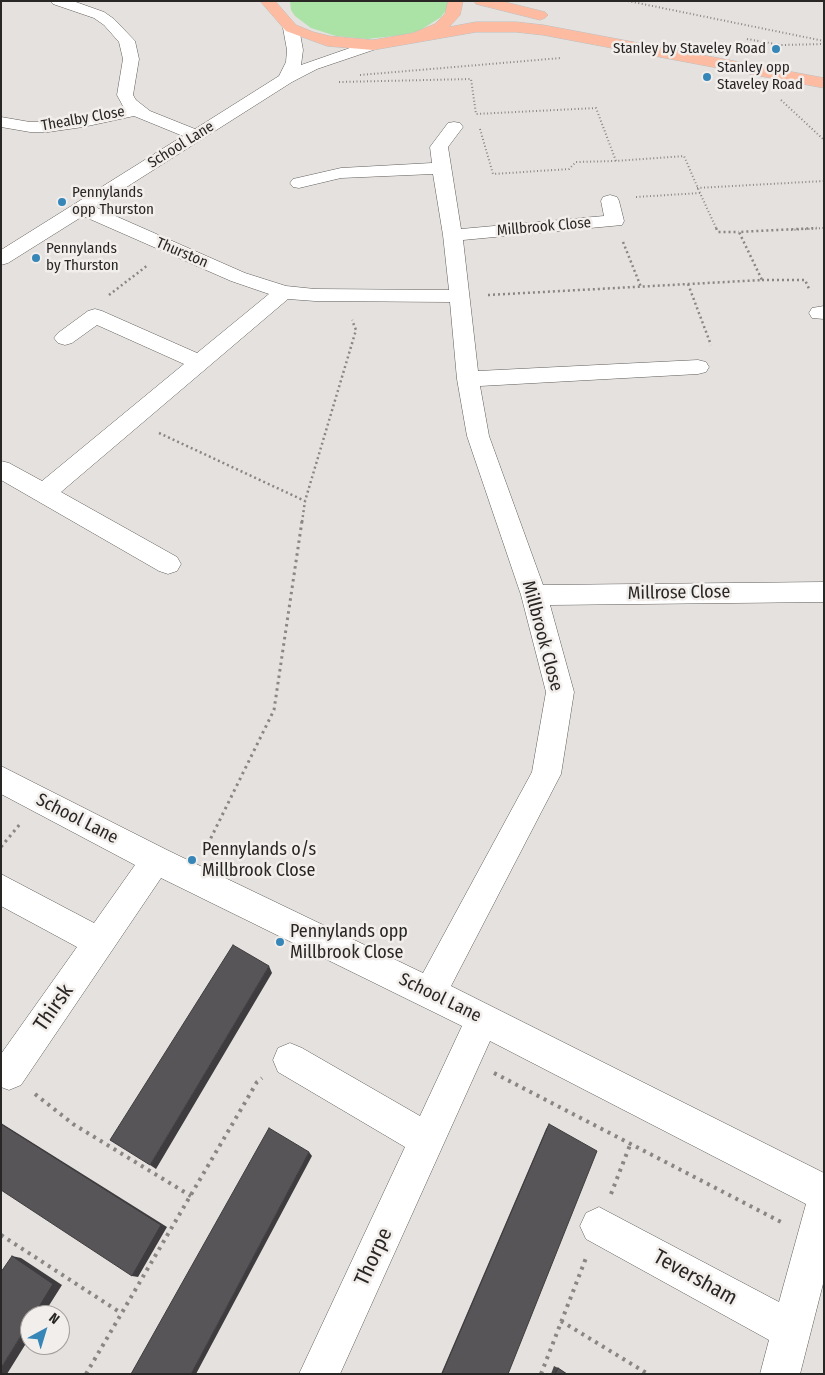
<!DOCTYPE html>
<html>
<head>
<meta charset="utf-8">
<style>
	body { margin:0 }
	#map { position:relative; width:825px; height:1375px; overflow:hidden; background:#e4e1de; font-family:"Fira Sans Condensed",sans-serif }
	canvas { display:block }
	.frame { position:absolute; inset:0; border:2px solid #292726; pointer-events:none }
	.north { position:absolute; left:20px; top:1305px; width:50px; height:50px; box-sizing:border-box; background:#f2eeeb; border:1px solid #a29e9c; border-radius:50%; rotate:39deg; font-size:14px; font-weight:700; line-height:20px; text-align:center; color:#292726 }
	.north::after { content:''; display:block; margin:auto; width:18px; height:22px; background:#3686b7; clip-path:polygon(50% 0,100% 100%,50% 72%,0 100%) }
</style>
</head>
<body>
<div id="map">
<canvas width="825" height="1375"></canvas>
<div class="frame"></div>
<div class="north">N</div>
</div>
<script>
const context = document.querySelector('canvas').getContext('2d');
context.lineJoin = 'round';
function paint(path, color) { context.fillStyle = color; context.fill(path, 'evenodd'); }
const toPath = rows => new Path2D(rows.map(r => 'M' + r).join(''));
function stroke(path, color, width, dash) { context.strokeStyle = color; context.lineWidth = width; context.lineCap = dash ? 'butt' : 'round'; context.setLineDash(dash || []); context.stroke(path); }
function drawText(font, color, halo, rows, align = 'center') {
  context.font = font + ' "Fira Sans Condensed",sans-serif'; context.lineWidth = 5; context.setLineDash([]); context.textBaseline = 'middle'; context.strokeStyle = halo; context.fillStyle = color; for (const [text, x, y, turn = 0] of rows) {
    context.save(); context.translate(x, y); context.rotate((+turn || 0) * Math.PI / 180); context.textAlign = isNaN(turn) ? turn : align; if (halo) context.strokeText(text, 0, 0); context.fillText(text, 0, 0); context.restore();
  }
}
paint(toPath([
	[290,1,448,1,447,9,441,17,419,31,403,35,367,39,336,36,311,28,295,16,291,10]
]), '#aae3a5');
const minor = toPath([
	[51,1,73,1,104,12,114,19,135,41,139,59,133,95,136,100,150,111,195,129,279,76,286,62,287,50,283,28,286,25,291,23,296,25,299,28,303,50,301,65,367,42,379,42,381,45,379,48,317,69,292,82,95,207,245,273,286,286,315,289,449,290,443,235,433,174,341,178,299,188,293,187,290,183,293,179,341,168,432,163,430,147,448,123,454,122,460,123,463,127,448,147,461,229,604,216,601,201,603,197,610,195,617,197,619,201,624,221,622,225,463,240,478,371,698,360,706,362,709,367,706,372,698,374,480,386,489,436,543,585,824,582,824,602,550,605,574,692,561,774,451,986,824,1173,824,1280,800,1374,760,1374,769,1340,586,1239,580,1226,586,1213,599,1207,779,1302,806,1204,490,1041,340,1374,299,1374,405,1147,278,1072,273,1060,278,1048,290,1043,302,1048,420,1116,462,1026,161,878,21,1085,9,1090,1,1087,1,1054,77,947,1,906,1,874,94,923,135,865,1,794,1,766,167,850,423,973,532,772,546,692,521,595,467,436,457,379,450,302,315,301,288,299,61,492,177,557,181,564,177,571,168,574,159,571,1,480,1,461,9,463,42,481,184,364,97,325,72,343,65,345,58,343,54,338,58,333,88,311,95,309,102,311,197,353,269,294,231,281,83,216,8,263,1,265,1,250,183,136,134,116,83,127,48,132,30,132,1,127,1,117,30,122,48,122,83,117,124,108,117,95,123,59,119,42,104,25,94,18,53,4,51,1],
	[824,306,824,319,812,318,809,313,812,308,824,306]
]);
const major = toPath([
	[260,1,275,1,296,25,313,32,329,36,373,40,413,33,435,24,445,14,448,1,463,1,460,15,449,27,476,22,516,22,543,25,824,78,824,88,543,35,516,32,476,32,373,50,327,46,286,31,260,1],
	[474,1,501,1,545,12,548,15,545,18,540,20,476,4,474,1]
]);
stroke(minor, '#605d5a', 1);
stroke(major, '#bfbebe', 1);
stroke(toPath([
	[628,1,824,41],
	[747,39,781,45,824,44],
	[360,75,561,58],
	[339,82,471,79,476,114,596,108,616,161,684,156,700,193],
	[781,100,824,140],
	[480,129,493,174,569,169,576,162,616,161],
	[697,188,824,181],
	[636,197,700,193,717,230],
	[791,230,824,228]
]), '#898684', 2, [1, 2.5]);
stroke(toPath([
	[716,228,718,232,739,232],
	[623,242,641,287],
	[762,280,805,280,810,291],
	[688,284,711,345],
	[109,295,148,265],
	[488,295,762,280,739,232,817,228],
	[159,433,305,501],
	[302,522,305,501,356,330,352,320]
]), '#898684', 2.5, [2, 3]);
stroke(toPath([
	[1,847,20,824],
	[205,850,274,710,302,521]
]), '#898684', 3, [2.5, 4]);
stroke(toPath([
	[494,1073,783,1223],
	[35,1094,73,1124,191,1196],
	[611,1194,630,1145],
	[1,1235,121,1313],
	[561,1321,648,1374],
	[86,1374,257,1082,262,1078],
	[541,1374,586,1258]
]), '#898684', 4, [3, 5]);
paint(minor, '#fff');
paint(major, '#fdbca2');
paint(toPath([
	[549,1124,508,1374,441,1374,546,1129],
	[554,1366,558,1368,567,1374,551,1374]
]), '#4c494d');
paint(toPath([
	[269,966,272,973,156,1169,150,1165],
	[1,1123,167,1227,138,1277,132,1276,1,1124],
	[309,1152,312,1156,196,1374,191,1374],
	[12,1256,21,1258,62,1285,43,1315,34,1315],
	[30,1321,30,1337,7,1374,1,1374,1,1368]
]), '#3e3c3e');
const building = toPath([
	[233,945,269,966,150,1165,110,1140,233,945],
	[1,1124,161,1225,132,1276,1,1190,1,1124],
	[549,1124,597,1151,508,1374,442,1374,549,1124],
	[269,1128,309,1152,191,1374,131,1374,269,1128],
	[12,1256,53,1284,34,1315,30,1315,30,1321,1,1368,1,1272,12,1256],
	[558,1368,567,1374,555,1374,558,1368]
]);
paint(building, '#585559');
stroke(building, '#3e3c3e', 1);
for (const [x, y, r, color] of [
	[776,49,5,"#3686b7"],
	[707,77,5,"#3686b7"],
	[62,202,5,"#3686b7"],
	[36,258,5,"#3686b7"],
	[192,860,5,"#3686b7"],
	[280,942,5,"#3686b7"]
]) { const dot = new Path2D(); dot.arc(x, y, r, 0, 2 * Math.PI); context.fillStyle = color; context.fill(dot); stroke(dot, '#f2eeeb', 2); }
drawText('15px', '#292726', '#f2eeeb', [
	["Stanley by Staveley Road",766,49,"right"],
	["Stanley opp",717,68],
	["Staveley Road",717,85],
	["Pennylands",72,193],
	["opp Thurston",72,210],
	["Pennylands",46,249],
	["by Thurston",46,266]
], 'left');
drawText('15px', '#292726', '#f2eeeb', [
	["Thealby Close",83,119,-10],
	["School Lane",181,145,-32],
	["Millbrook Close",544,227,-5],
	["Thurston",182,253,23]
]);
drawText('18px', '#292726', '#f2eeeb', [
	["Millrose Close",679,593,-1],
	["Millbrook Close",542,636,75],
	["School Lane",77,819,27],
	["School Lane",440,998,26]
]);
drawText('18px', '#292726', '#f2eeeb', [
	["Pennylands o/s",202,850],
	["Millbrook Close",202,871],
	["Pennylands opp",290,932],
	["Millbrook Close",290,953]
], 'left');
drawText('21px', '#292726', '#f2eeeb', [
	["Thirsk",54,1008,-55],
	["Thorpe",374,1257,-65],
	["Teversham",695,1278,29]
]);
</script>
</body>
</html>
